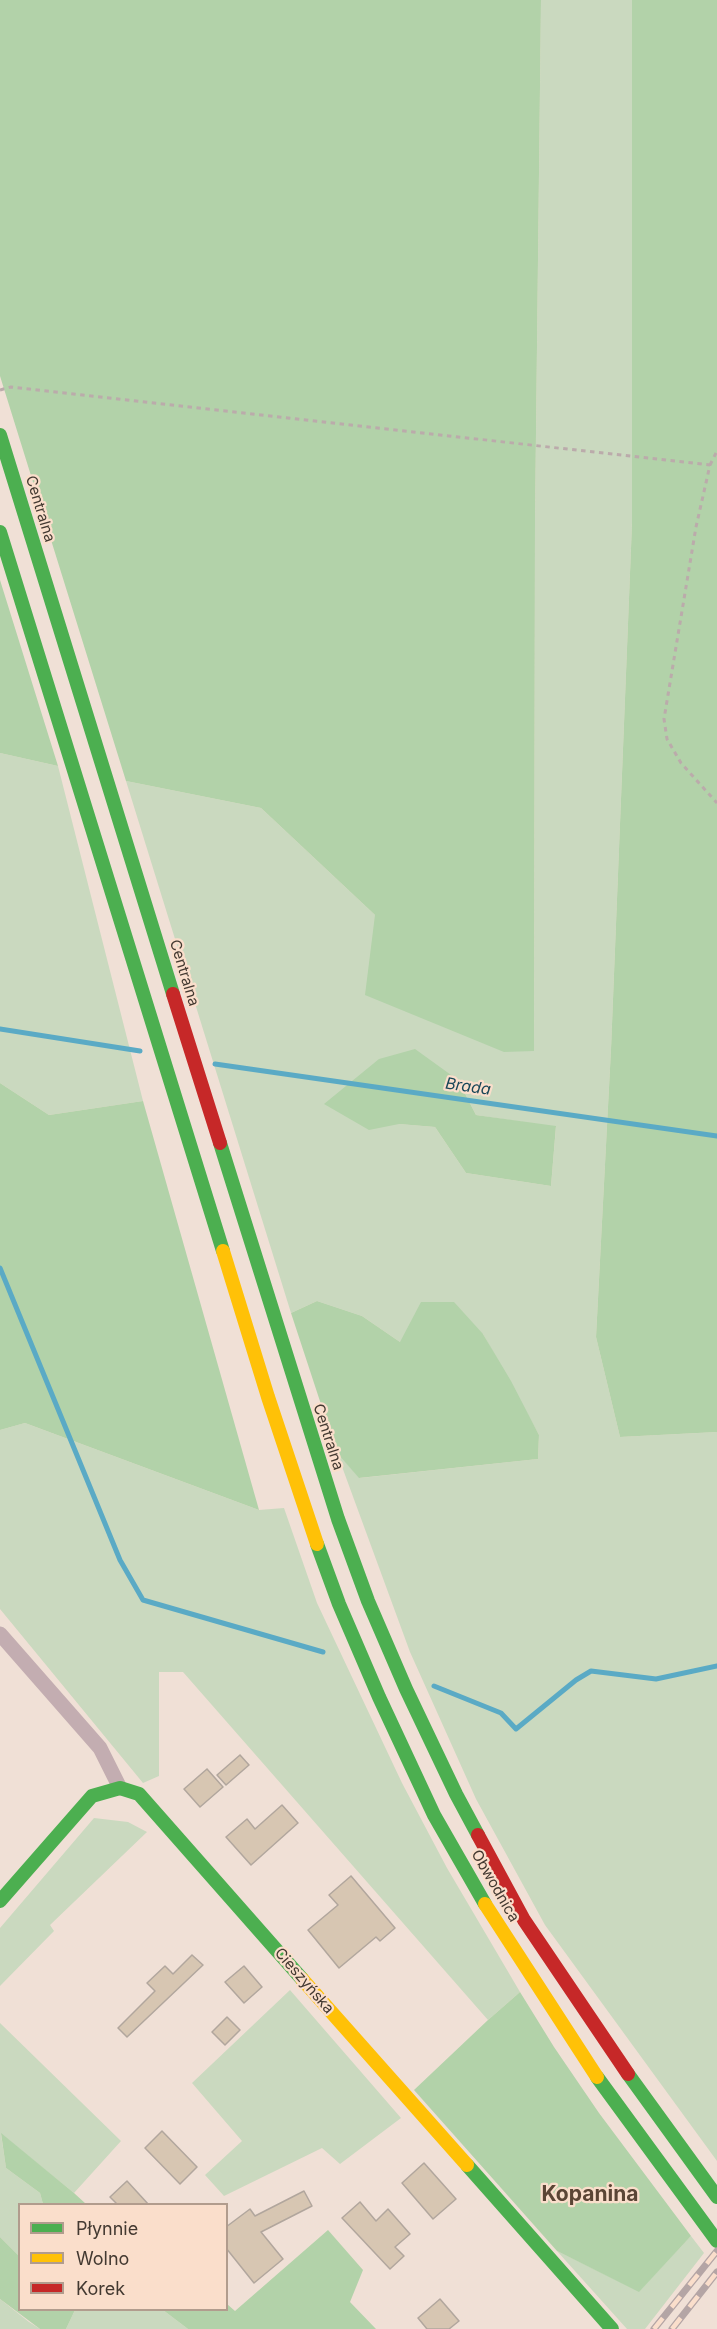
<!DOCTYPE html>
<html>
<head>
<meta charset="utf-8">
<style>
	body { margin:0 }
	#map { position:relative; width:717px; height:2329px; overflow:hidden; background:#f0e0d6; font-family:Inter,sans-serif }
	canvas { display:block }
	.legend { position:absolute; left:18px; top:2203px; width:210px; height:108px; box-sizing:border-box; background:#fadecb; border:2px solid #b19c8d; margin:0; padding:8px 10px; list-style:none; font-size:18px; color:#433931 }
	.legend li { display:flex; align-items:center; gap:12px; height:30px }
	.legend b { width:30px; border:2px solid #b19c8d }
</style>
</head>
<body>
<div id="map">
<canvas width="717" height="2329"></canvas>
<ul class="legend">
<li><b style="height:8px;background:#4caf50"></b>Płynnie</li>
<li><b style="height:8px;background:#ffc107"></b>Wolno</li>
<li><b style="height:8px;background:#c62828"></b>Korek</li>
</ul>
</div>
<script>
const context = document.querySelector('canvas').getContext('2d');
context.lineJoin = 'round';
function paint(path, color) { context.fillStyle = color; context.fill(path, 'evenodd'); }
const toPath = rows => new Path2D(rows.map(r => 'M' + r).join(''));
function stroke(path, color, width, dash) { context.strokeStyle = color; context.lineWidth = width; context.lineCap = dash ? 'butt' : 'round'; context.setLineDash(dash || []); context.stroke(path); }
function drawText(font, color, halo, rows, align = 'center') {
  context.font = font + ' Inter,sans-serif'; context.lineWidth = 4.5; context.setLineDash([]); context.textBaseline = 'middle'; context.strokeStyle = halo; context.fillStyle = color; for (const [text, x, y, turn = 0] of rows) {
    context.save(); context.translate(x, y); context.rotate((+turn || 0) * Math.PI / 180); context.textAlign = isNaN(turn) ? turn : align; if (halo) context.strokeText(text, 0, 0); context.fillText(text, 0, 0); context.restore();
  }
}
paint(toPath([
	[541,0,632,0,632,523,611,1049,596,1337,620,1437,717,1432,717,2161,545,1925,476,1799,410,1652,337,1453,360,1478,538,1459,539,1435,483,1334,400,1342,362,1316,317,1301,291,1313,126,781,261,808,375,915,534,1051,535,520],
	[458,1080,476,1115,556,1127,551,1186,466,1173,435,1127,399,1124],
	[0,753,58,766,143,1101,49,1115,0,1083],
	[25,1423,259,1510,284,1508,317,1603,402,1783,447,1868,520,1992,488,2020,183,1672,159,1672,159,1776,143,1783,0,1609,0,1430],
	[94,1818,128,1822,147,1832,50,1925,54,1931,0,1986,0,1928],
	[290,1990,401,2118,340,2164,322,2148,224,2196,205,2175,242,2141,192,2083],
	[0,2023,121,2141,74,2193,1,2134,6,2168,40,2193,43,2204,20,2204,19,2256,0,2237],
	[691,2236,704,2253,645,2329,627,2329,557,2251,639,2291],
	[0,2299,29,2322,40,2329,0,2329],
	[75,2310,163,2310,188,2329,66,2329]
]), '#cad9bf');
paint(toPath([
	[0,0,541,0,535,520,534,1051,504,1052,365,995,375,915,261,808,126,781,0,376],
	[632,0,717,0,717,1432,620,1437,596,1337,611,1049,632,523],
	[0,580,58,766,0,753],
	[415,1049,458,1080,476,1115,556,1126,551,1186,466,1173,435,1127,399,1124,369,1130,324,1104,379,1059],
	[0,1083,49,1115,143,1101,259,1510,25,1423,0,1430],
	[317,1301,362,1316,400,1342,421,1302,454,1302,483,1334,511,1381,539,1435,538,1459,359,1478,337,1453,291,1313],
	[520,1992,554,2047,599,2113,691,2236,639,2292,557,2251,414,2090,488,2020],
	[1,2133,74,2193,86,2204,43,2204,40,2193,6,2168],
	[328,2230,363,2270,350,2302,376,2329,188,2329,163,2310,226,2310,227,2304,235,2311],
	[0,2237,19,2256,20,2310,75,2310,66,2329,40,2329,0,2299]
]), '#b2d2a9');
stroke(toPath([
	[0,1029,140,1051],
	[215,1064,717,1136],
	[0,1268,120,1560,143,1600,323,1652],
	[434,1686,501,1713,516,1729,576,1680,591,1671,656,1679,717,1666]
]), '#5aaac5', 5);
const building = toPath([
	[240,1755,249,1765,226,1785,217,1775,240,1755],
	[207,1769,223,1787,200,1807,184,1789,207,1769],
	[282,1805,298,1823,251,1865,226,1837,247,1819,255,1829,282,1805],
	[351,1876,395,1928,380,1941,376,1937,339,1968,308,1930,338,1905,329,1895,351,1876],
	[192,1955,203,1965,127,2037,118,2028,155,1991,147,1983,165,1966,173,1974,192,1955],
	[244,1966,262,1987,244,2003,225,1982,244,1966],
	[227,2017,240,2030,225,2045,212,2032,227,2017],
	[162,2131,197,2167,180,2184,145,2148,162,2131],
	[424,2163,456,2199,433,2219,402,2183,424,2163],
	[127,2181,149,2205,118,2205,110,2197,127,2181],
	[304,2191,312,2206,261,2232,283,2259,254,2283,226,2248,226,2227,250,2209,255,2216,304,2191],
	[360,2202,376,2221,388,2209,410,2234,395,2247,404,2256,390,2269,342,2218,360,2202],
	[440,2299,459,2321,449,2329,427,2329,418,2318,440,2299]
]);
paint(building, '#d7c6b2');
stroke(building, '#b1a69d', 1.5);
stroke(toPath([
	[0,390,11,387,710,465,696,527,664,719,667,739,681,763,717,803],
	[710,465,717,451]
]), '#bbabab', 3, [4.5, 4.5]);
stroke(toPath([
	[0,1634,100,1748,120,1788]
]), '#c3adb1', 15);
stroke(toPath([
	[0,435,173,994],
	[0,532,223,1251],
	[220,1143,338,1519,368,1601,406,1689,456,1794,478,1835],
	[317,1544,339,1604,379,1697,434,1815,485,1904],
	[0,1901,92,1796,120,1788,139,1794,302,1979],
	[628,2074,717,2197],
	[597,2077,717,2241],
	[467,2165,612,2329]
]), '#4caf50', 14);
stroke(toPath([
	[223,1251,268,1397,317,1544],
	[485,1904,597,2077],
	[302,1979,467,2165]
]), '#ffc107', 14);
stroke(toPath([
	[173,994,220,1143],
	[478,1835,524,1920,628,2074]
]), '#c62828', 14);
const rail = toPath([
	[654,2329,717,2251],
	[672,2329,717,2272]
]);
stroke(rail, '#b4a5a5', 7);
stroke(rail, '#fadecb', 4.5, [14]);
drawText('15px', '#433931', '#fadecb', [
	["Centralna",40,509,73],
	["Centralna",184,973,73],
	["Centralna",328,1437,72],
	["Obwodnica",495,1886,60],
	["Cieszyńska",304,1981,49]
]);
drawText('italic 16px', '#184658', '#fadecb', [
	["Brada",468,1087,8]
]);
drawText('bold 21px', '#5b4535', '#fadecb', [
	["Kopanina",590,2195]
]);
</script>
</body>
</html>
